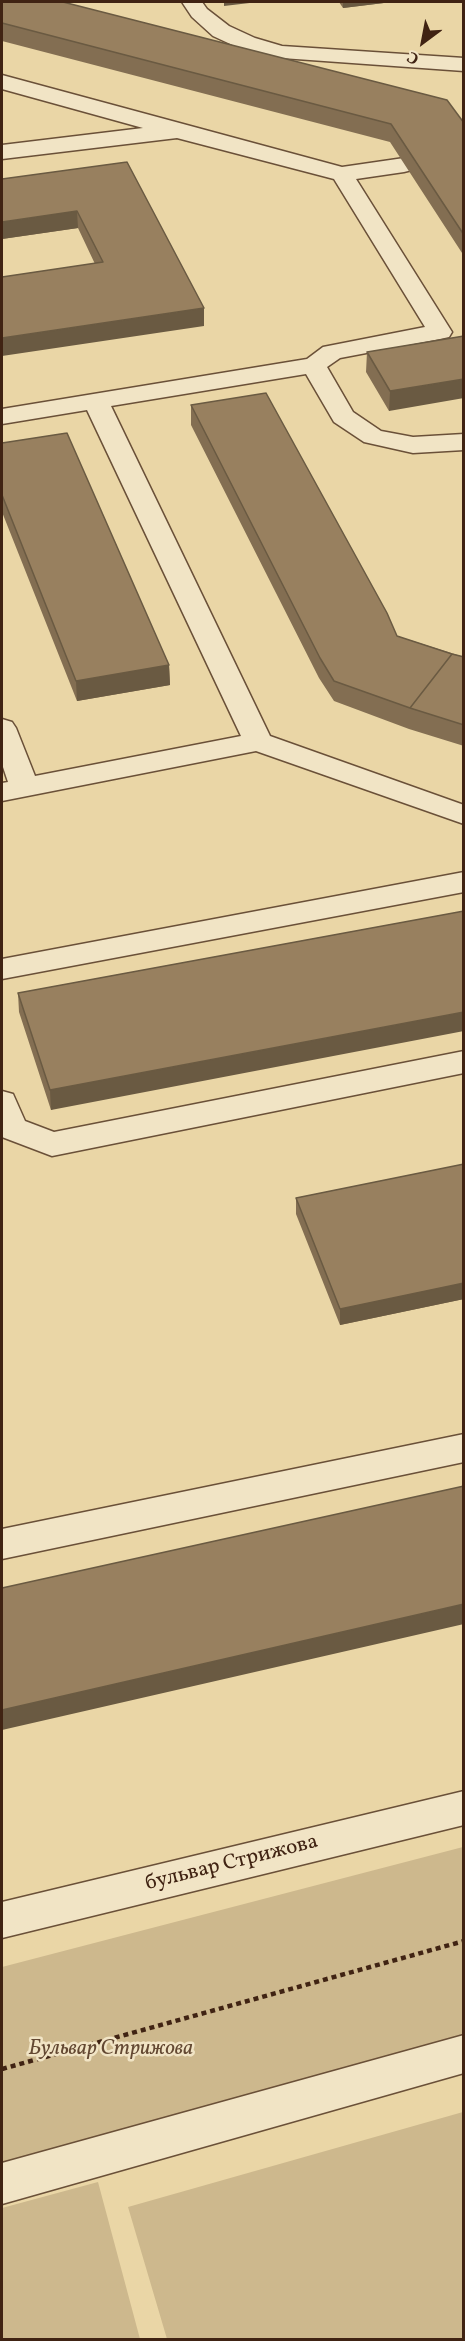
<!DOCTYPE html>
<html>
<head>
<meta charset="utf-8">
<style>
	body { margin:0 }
	#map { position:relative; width:465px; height:2341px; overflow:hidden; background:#ead6a6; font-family:Vollkorn,serif }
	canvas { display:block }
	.frame { position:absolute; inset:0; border:3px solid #402313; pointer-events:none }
	.north { position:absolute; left:393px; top:12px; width:60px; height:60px; -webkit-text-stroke:4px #f1e4c5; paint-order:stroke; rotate:212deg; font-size:16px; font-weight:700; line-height:24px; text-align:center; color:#402313 }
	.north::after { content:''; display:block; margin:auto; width:21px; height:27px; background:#402313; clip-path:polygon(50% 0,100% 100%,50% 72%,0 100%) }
</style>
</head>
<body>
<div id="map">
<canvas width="465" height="2341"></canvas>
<div class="frame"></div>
<div class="north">С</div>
</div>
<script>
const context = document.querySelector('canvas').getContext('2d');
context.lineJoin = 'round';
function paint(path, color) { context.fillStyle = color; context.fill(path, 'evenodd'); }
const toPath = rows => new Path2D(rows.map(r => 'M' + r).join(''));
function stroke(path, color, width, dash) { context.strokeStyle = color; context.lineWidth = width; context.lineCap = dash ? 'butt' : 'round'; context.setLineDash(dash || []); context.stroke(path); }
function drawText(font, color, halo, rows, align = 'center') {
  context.font = font + ' Vollkorn,serif'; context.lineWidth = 5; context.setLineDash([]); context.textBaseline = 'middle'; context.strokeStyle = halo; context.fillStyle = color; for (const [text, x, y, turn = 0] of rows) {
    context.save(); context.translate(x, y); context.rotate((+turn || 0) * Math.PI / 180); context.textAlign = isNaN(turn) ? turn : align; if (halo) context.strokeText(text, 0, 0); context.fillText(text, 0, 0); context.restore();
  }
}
paint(toPath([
	[463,1847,463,2060,2,2193,2,1967],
	[463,2112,463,2339,167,2339,128,2207],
	[98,2182,140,2339,2,2339,2,2208]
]), '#cdb88d');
const minor = toPath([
	[182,2,202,2,207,9,229,26,255,38,282,46,464,58,464,71,282,58,239,48,213,36,192,17,182,2],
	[2,75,342,167,404,158,412,160,415,165,412,170,404,172,356,179,452,332,449,337,440,339,340,358,327,367,353,412,381,431,413,437,464,434,464,450,413,453,364,442,334,422,306,374,111,406,270,736,464,805,464,824,256,751,2,801,2,783,8,782,2,764,2,719,12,722,16,728,35,776,241,736,87,410,2,424,2,409,307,359,323,347,425,327,334,179,177,138,2,159,2,145,143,128,2,89,2,75],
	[464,872,464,892,2,979,2,959,464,872],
	[464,1051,464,1073,52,1156,2,1137,2,1091,13,1094,25,1121,54,1132,464,1051],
	[464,1434,464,1462,2,1559,2,1529,464,1434],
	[464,1791,464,1825,2,1938,2,1902,464,1791],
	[464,2035,464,2073,2,2204,2,2163,464,2035]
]);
stroke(minor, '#6a5038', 3);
stroke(toPath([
	[2,2069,464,1941]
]), '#402313', 4.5, [5, 4]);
paint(minor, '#f1e4c5');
paint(toPath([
	[2,2,464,123,464,256,390,142,2,41],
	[339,2,392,2,343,8],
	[127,162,204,326,95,264,78,228,2,239],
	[464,336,389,411,366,372,367,352],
	[191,405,397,636,464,657,464,746,409,729,334,701,319,678,191,425],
	[2,443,169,665,170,685,77,701,2,512],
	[464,911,51,1110,19,1012,18,993],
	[464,1164,464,1299,340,1325,296,1214,296,1198]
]), '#836e52');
paint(toPath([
	[224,2,258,2,224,6],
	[343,2,392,2,343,8],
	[77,211,78,228,2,239,2,222],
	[204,308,204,326,2,356,2,338],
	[464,379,464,398,389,411,390,391],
	[169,665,170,685,77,701,76,681],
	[464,1012,464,1031,51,1110,50,1090],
	[464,1283,464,1299,340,1325,340,1309],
	[464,1604,464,1624,2,1730,2,1710]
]), '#6a5a42');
const building = toPath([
	[2,2,63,2,447,100,464,123,464,235,391,124,2,23,2,2],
	[127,162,204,308,2,338,2,277,103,262,77,211,2,222,2,179,127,162],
	[464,336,464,379,390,391,367,352,464,336],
	[266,393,387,613,397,636,452,654,410,708,334,681,320,658,191,405,266,393],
	[67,433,169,665,76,681,2,495,2,443,67,433],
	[452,654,464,657,464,725,410,708,452,654],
	[464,911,464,1012,50,1090,18,993,464,911],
	[464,1164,464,1283,340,1309,296,1198,464,1164],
	[464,1486,464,1604,2,1710,2,1588,464,1486]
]);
paint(building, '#98805f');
stroke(building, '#6a5a42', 1.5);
drawText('21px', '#402313', '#f1e4c5', [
	["бульвар Стрижова",232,1864,-14]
]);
drawText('italic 21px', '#634832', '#f1e4c5', [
	["Бульвар Стрижова",111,2050]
]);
</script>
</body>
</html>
